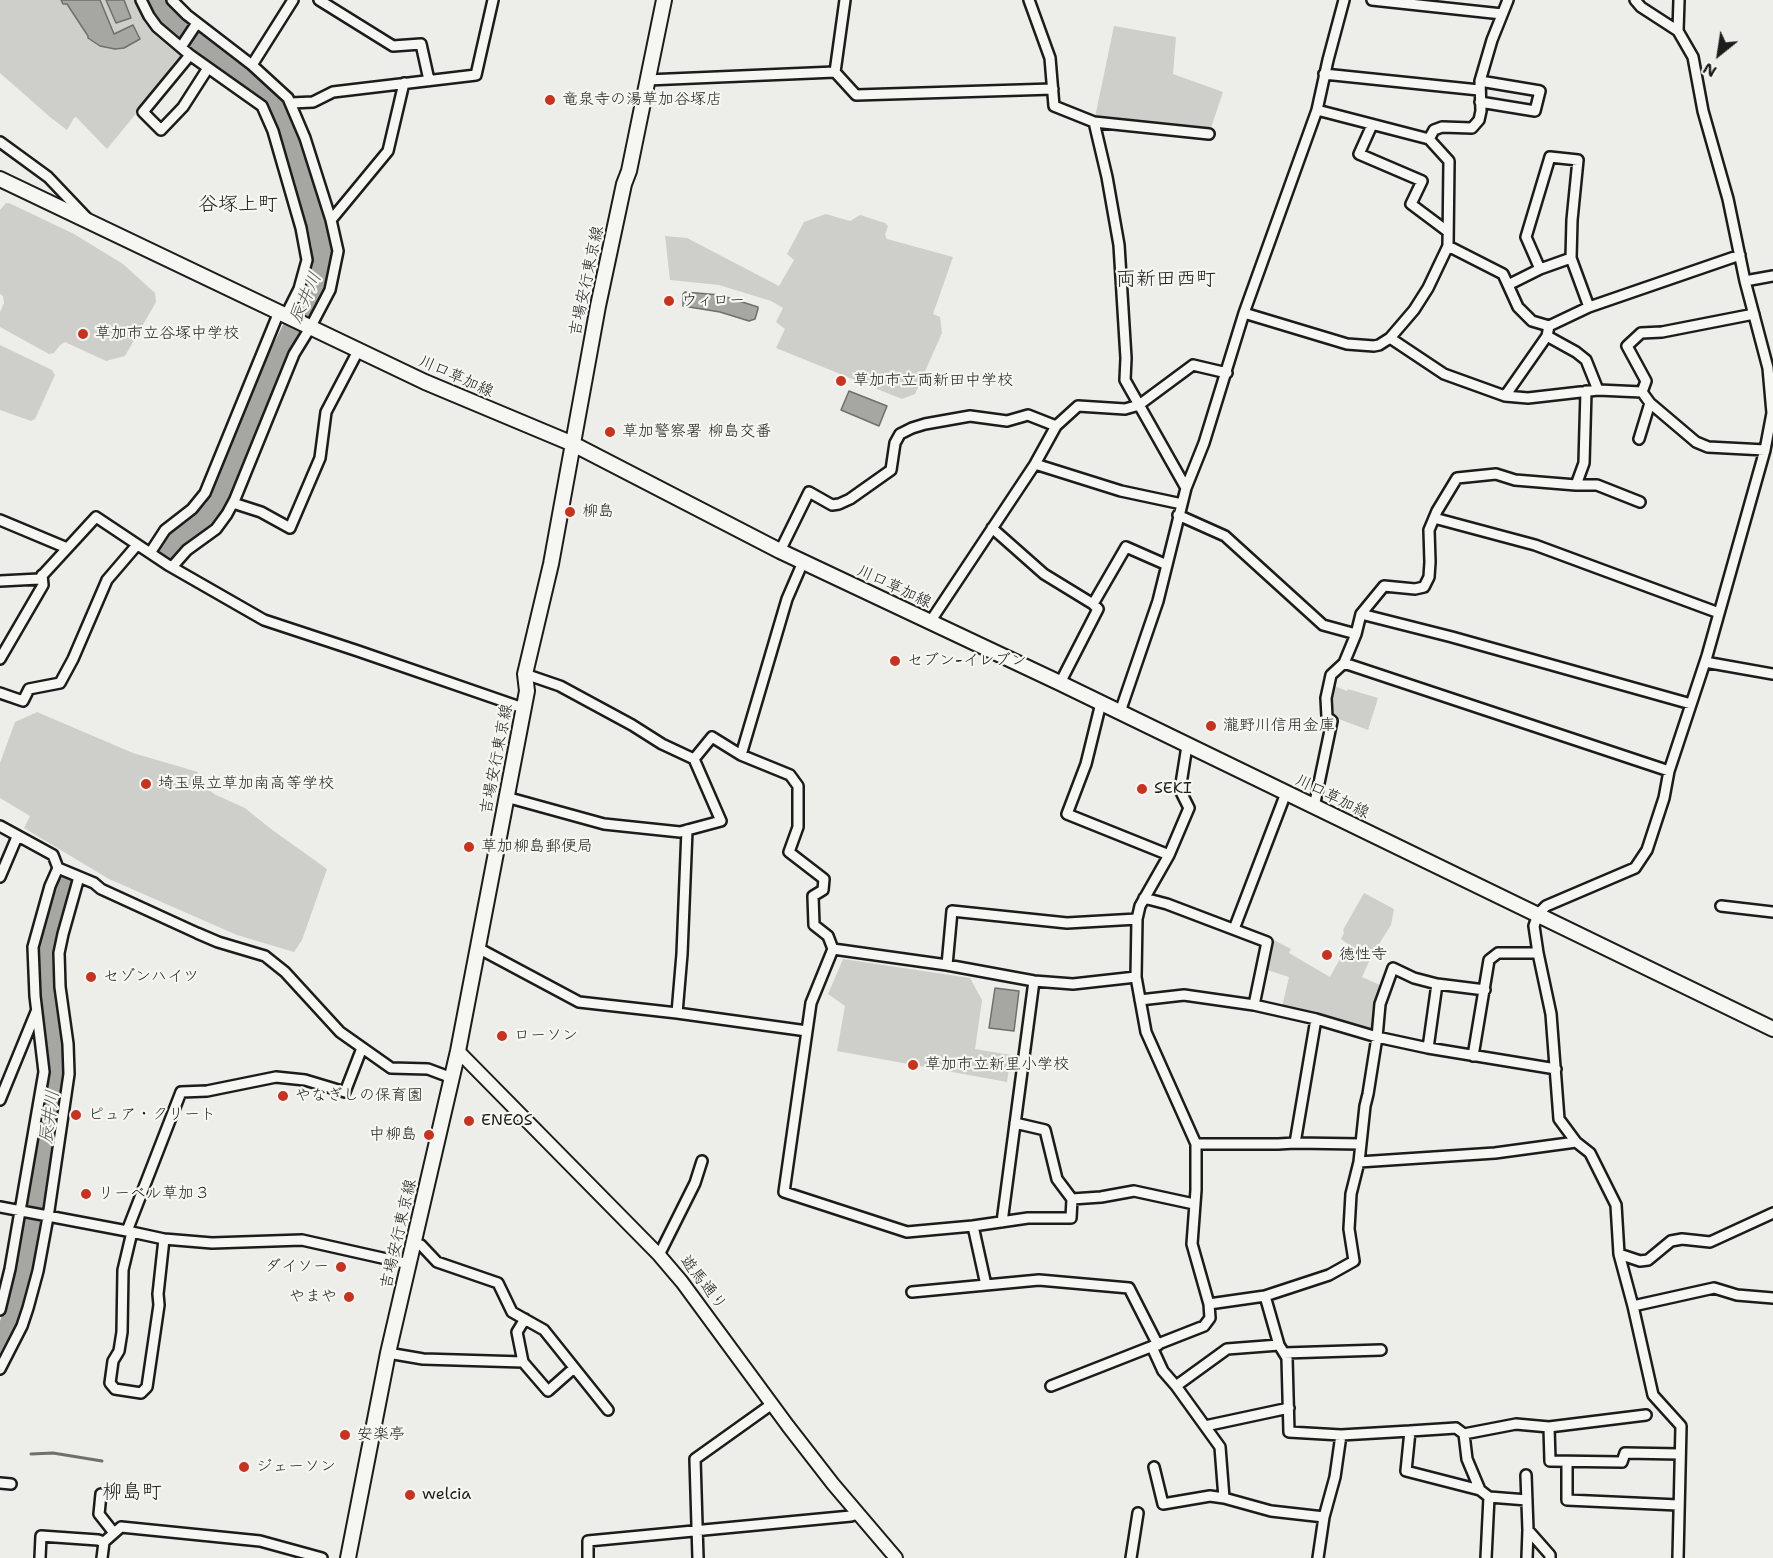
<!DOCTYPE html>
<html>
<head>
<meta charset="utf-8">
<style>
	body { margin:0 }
	#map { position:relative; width:1773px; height:1558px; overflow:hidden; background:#edede9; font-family:"Shantell Sans",sans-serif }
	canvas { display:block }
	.north { position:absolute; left:1689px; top:24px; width:60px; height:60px; -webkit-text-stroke:4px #f6f6f2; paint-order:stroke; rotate:210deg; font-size:16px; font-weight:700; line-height:24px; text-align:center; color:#1c1c1c }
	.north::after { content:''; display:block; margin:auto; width:21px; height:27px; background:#1c1c1c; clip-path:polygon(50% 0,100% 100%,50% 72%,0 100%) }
</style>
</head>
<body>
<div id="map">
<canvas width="1773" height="1558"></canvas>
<div class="north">N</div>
</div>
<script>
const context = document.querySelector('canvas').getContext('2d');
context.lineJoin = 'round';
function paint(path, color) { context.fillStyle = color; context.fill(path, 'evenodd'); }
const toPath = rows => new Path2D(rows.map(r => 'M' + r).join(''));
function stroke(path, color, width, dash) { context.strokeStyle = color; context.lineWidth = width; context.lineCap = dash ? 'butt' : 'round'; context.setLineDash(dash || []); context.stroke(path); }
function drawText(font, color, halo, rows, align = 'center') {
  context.font = font + ' "Shantell Sans","Klee One",sans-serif'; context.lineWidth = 4.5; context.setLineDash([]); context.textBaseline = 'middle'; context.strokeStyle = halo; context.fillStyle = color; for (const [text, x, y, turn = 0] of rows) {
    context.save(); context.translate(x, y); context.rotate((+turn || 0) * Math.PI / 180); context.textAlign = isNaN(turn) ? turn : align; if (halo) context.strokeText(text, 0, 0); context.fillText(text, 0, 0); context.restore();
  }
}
paint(toPath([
	[0,0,134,0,151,27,185,54,107,149,76,117,74,118,67,130,50,117,0,73],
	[1114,26,1176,37,1173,74,1223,92,1209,134,1094,122],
	[6,203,9,203,74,234,123,264,155,293,156,302,125,356,106,361,65,342,60,345,54,353,49,354,0,327,0,312,4,303,3,296,0,294,0,210],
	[826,214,850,221,860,215,885,223,888,226,885,235,887,239,953,257,933,314,940,317,942,333,915,394,902,399,776,348,785,329,776,322,783,308,771,301,719,285,670,280,665,236,687,238,779,286,794,260,787,254,804,222],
	[0,345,52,370,55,375,35,419,31,421,0,410],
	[1332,685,1347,691,1348,689,1378,698,1368,730,1331,716,1330,694],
	[37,712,133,753,198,772,196,782,216,795,245,808,271,829,327,869,302,940,294,952,237,935,109,879,24,828,30,816,0,798,0,763,15,722],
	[1364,893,1394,909,1391,925,1372,955,1362,977,1382,986,1374,1030,1372,1032,1282,1007,1289,977,1267,970,1274,940,1291,949,1289,953,1330,977,1348,944,1341,939,1344,933,1343,930],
	[843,959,970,978,982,1000,975,1049,1011,1055,1007,1082,837,1051,845,1006,828,994]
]), '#cececb');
const water = toPath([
	[61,0,100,0,114,34,133,25,140,39,124,48,115,49,100,46,88,38,88,36,67,4,63,4,61,0],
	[106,0,124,0,131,18,116,23,106,0],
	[685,292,720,295,758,307,758,309,755,319,749,321,720,312,683,306,683,294,685,292],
	[849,391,887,406,879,426,841,410,849,391],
	[995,988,1019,991,1014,1031,989,1028,995,988]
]);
paint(water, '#a6a6a3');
stroke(water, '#6f6f6d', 1.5);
stroke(toPath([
	[31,1454,53,1453,102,1461]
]), '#6f6f6d', 3);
stroke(toPath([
	[155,0,168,18,179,28,214,54,271,99,280,115,288,132,318,227,322,247,320,274,277,359,223,491,215,508,206,518,174,543,168,550],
	[0,1344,10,1323,21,1290,54,1106,58,1071,57,1048,46,981,48,941,64,887]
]), '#a6a6a3', 20);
const minor = toPath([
	[141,0,149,16,157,27,190,55,262,106,273,131,301,228,307,260,299,289,286,315],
	[319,0,393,46,421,44,429,80],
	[845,0,835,72,856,95,1053,89],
	[1029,0,1050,58,1054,106,1094,122,1107,177,1119,245,1126,358,1125,380,1186,488],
	[1372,0,1502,14],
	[1635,0,1641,7,1678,31],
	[181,47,197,23],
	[190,55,143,112,161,130,183,107,208,68],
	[252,65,293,0],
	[1324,74,1479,90],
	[647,80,835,72],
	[1480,102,1535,111,1540,91,1480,81],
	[291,103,313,102,333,92,476,75,493,0],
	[1317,110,1429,139,1434,130,1442,127,1472,128,1479,120,1481,111,1480,81,1492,40,1508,0],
	[1094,122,1209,134],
	[1372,125,1359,154,1422,181,1411,204,1447,231],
	[1429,139,1449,161,1448,246,1428,288,1414,310,1390,338,1444,374,1505,396,1528,398,1598,390,1642,392],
	[0,142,48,177,86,217],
	[331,220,388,151,404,83],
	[1448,246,1503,274,1518,307,1532,321,1549,326,1589,307,1740,255],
	[1571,258,1540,269,1526,237,1550,157,1578,160,1572,220,1571,258,1589,307],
	[1745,281,1773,276],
	[1508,285,1540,269],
	[1244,313,1347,344,1374,346,1379,345,1390,338],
	[1547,336,1576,352,1586,360,1598,390],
	[1505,396,1547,336,1549,326],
	[1650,403,1696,442,1708,447,1765,450],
	[1639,439,1650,403,1642,392,1646,381,1627,346,1641,333,1662,332,1754,314],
	[1035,464,1121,491,1182,504],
	[1576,485,1584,463,1586,391],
	[233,503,261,512,290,528,320,458,326,412,358,351],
	[1178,515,1225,536,1323,625,1356,634],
	[1434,518,1535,545,1719,613],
	[0,520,67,548],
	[992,528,1044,574,1093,604,1098,609,1060,683],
	[780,551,809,492,832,505,839,504,850,499,891,470,895,443,900,434,912,428,925,424,970,416,1007,421,1028,415,1056,426],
	[150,553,165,530,192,509,205,493,279,312],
	[172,567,187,550,216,529,227,514,235,499,294,354,310,328,330,290,338,251,331,220,305,138,288,98,252,65,187,15,172,0],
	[0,581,39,579,96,517,168,565,264,620,358,651,523,708],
	[1093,604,1126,547,1167,565],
	[1361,614,1452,637,1691,704],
	[930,622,1035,464,1056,426,1078,406,1125,409,1139,405,1193,365,1227,373],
	[0,659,43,585,42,575],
	[1705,662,1773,674],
	[1344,663,1669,771],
	[525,674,560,686,632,725,662,744,694,759,712,737,741,755,790,775,798,786,798,827,789,852,824,879,823,890,813,896,814,925,828,936,833,949],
	[0,693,23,701,29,689,60,683,73,659,107,580,137,545],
	[1101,703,1086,764,1067,814,1169,855],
	[1120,712,1158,601,1186,488,1204,443,1244,313,1317,110,1328,60,1344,0],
	[741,755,787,599,803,562],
	[506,797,604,824,680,832,721,821,694,759],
	[1314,807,1332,721,1327,717,1326,698,1331,675,1344,663,1356,634,1361,614,1384,586,1415,589,1424,587,1429,577,1430,562,1429,530,1437,511,1457,478,1496,474,1515,480,1576,485,1597,485,1640,502],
	[0,826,53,855,58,868,94,883,101,889,197,933,218,942,265,956,285,972,340,1032,391,1068,428,1069,452,1078],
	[0,877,17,837],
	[1144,898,1167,904,1267,942,1254,1005],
	[1721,906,1773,912],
	[1234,929,1286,793],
	[478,948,579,1002,677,1013,807,1031],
	[947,965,952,911,1067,923,1137,919],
	[1140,1000,1184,995,1254,1005,1316,1019,1377,1037,1428,1048,1556,1069],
	[677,1013,682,954,687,830],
	[1428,1048,1437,984],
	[1473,1056,1489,960,1498,953,1538,953],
	[0,1100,36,1012],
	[1015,1123,1045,1130,1057,1179,1072,1199,1071,1218,1028,1218,973,1226,907,1232,784,1192,811,1003,833,949,947,965,1034,981,1073,984,1136,977],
	[1295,1143,1361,1144],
	[1196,1144,1278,1144,1295,1143,1316,1019],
	[1359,1162,1495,1153,1576,1142],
	[1072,1199,1101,1197,1134,1191,1194,1204],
	[0,1207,127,1231,164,1239,212,1243,302,1240,409,1264],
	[1002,1222,1034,981],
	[973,1226,986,1285],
	[127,1231,181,1092,207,1091,276,1077,305,1080,345,1092,362,1048],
	[132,1232,123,1270,122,1332,119,1351,113,1361,110,1383,115,1389,141,1393,147,1387,159,1305,158,1294,164,1239],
	[414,1243,421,1245,437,1262,498,1283,512,1312,544,1330,608,1410],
	[1619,1254,1640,1261,1648,1260,1671,1241,1682,1239,1710,1242,1773,1213],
	[659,1255,695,1183,702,1161],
	[912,1292,1039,1280,1129,1288,1158,1345],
	[1209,1304,1265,1296,1329,1275,1354,1261,1349,1229,1351,1194,1359,1162,1365,1106,1368,1094,1377,1037,1380,1004,1393,968,1414,978,1437,984,1485,990],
	[1633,1306,1714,1288,1737,1295,1773,1298],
	[0,1310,10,1269,44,1072,35,996,33,947,50,886,58,868],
	[1279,1345,1287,1358,1289,1432,1341,1435,1410,1431],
	[1152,1347,1163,1371,1176,1386,1227,1349,1279,1345,1265,1296],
	[388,1353,423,1359,523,1362,517,1332,525,1319],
	[1284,1353,1381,1350],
	[523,1362,548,1391,574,1368],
	[0,1369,22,1326,28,1308,38,1271,48,1217,69,1074,68,1044,60,987,59,953,63,934,79,877],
	[1051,1386,1204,1326,1210,1318,1209,1304,1192,1244,1196,1190,1196,1144,1146,1032,1136,977,1137,919,1140,906,1169,855,1189,808,1180,790,1187,746],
	[1176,1386,1220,1447,1224,1498],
	[1205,1426,1289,1408],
	[1549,1427,1550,1461,1622,1462,1625,1453,1680,1454],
	[1464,1434,1467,1459,1480,1490,1489,1497,1486,1558],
	[1567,1462,1567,1500,1678,1505],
	[1154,1467,1163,1504,1210,1496,1224,1498,1271,1511,1324,1517],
	[1526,1475,1528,1530,1527,1558],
	[0,1483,11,1484],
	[1480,1490,1406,1471,1410,1431,1456,1428,1464,1434,1516,1424,1549,1427,1646,1415],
	[101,1494,99,1514,114,1533],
	[1489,1497,1527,1500],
	[1528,1530,1550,1555,1550,1558],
	[40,1558,41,1536,98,1540,104,1542],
	[102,1558,104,1542,121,1527,260,1541,322,1558],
	[588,1558,588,1541,851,1516,858,1514],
	[698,1558,695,1459,772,1404],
	[1131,1558,1138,1513],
	[1318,1558,1324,1517,1335,1477,1341,1435],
	[1678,1558,1681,1426,1653,1395,1633,1306,1619,1254,1616,1205,1590,1153,1576,1142,1559,1119,1551,1014,1538,953,1534,926,1538,914,1546,906,1635,868,1647,850,1664,798,1669,771,1707,656,1765,450,1772,413,1768,368,1745,281,1728,199,1703,111,1693,57,1678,31,1679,0]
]);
const tertiary = toPath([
	[458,1051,659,1255,682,1282,788,1426,833,1484,896,1558]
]);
const secondary = toPath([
	[0,179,425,382,573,444,780,551,1060,683,1773,1029],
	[348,1558,388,1353,458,1051,527,691,525,674,551,564,598,306,624,184,629,171,664,0]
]);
stroke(minor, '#1c1c1c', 14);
stroke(tertiary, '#1c1c1c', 16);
stroke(secondary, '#1c1c1c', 18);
stroke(minor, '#f6f6f2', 9);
stroke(tertiary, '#f6f6f2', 12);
stroke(secondary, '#f6f6f2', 14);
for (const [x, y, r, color] of [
	[550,100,6,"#c8321e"],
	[669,301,6,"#c8321e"],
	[83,334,6,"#c8321e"],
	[841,381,6,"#c8321e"],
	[610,432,6,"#c8321e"],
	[570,512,6,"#c8321e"],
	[895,661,6,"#c8321e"],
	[1211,726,6,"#c8321e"],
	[146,784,6,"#c8321e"],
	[1142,789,6,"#c8321e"],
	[469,847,6,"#c8321e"],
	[1327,955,6,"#c8321e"],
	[91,977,6,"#c8321e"],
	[502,1036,6,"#c8321e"],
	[913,1065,6,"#c8321e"],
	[283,1096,6,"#c8321e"],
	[76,1115,6,"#c8321e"],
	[469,1121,6,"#c8321e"],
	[429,1135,6,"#c8321e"],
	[86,1194,6,"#c8321e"],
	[341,1267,6,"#c8321e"],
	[349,1297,6,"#c8321e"],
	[345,1435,6,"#c8321e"],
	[244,1467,6,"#c8321e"],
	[410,1495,6,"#c8321e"]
]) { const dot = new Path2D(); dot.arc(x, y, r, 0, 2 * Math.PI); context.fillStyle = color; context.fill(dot); stroke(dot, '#f6f6f2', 2); }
drawText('16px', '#1c1c1c', '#f6f6f2', [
	["竜泉寺の湯草加谷塚店",562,100],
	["ウィロー",681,301],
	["草加市立谷塚中学校",95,334],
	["草加市立両新田中学校",853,381],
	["草加警察署 柳島交番",622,432],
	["柳島",582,512],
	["セブン-イレブン",907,661],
	["瀧野川信用金庫",1223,726],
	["埼玉県立草加南高等学校",158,784],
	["SEKI",1154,789],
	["草加柳島郵便局",481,847],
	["徳性寺",1339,955],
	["セゾンハイツ",103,977],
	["ローソン",514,1036],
	["草加市立新里小学校",925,1065],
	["やなぎしの保育園",295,1096],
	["ピュア・クリート",88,1115],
	["ENEOS",481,1121],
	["中柳島",417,1135,"right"],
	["リーベル草加３",98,1194],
	["ダイソー",329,1267,"right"],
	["やまや",337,1297,"right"],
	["安楽亭",357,1435],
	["ジェーソン",256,1467],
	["welcia",422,1495]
], 'left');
drawText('16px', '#1c1c1c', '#f6f6f2', [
	["吉場安行東京線",587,281,-78],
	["川口草加線",456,377,24],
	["川口草加線",894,587,25],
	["吉場安行東京線",497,759,-79],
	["川口草加線",1332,797,26],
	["吉場安行東京線",399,1234,-77],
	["遊馬通り",703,1283,52]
]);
drawText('italic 18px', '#535352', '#f6f6f2', [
	["辰井川",306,298,-66],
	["辰井川",50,1117,-82]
]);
drawText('20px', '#1c1c1c', '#f6f6f2', [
	["谷塚上町",238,205],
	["両新田西町",1166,280],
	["柳島町",132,1493]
]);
</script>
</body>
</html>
